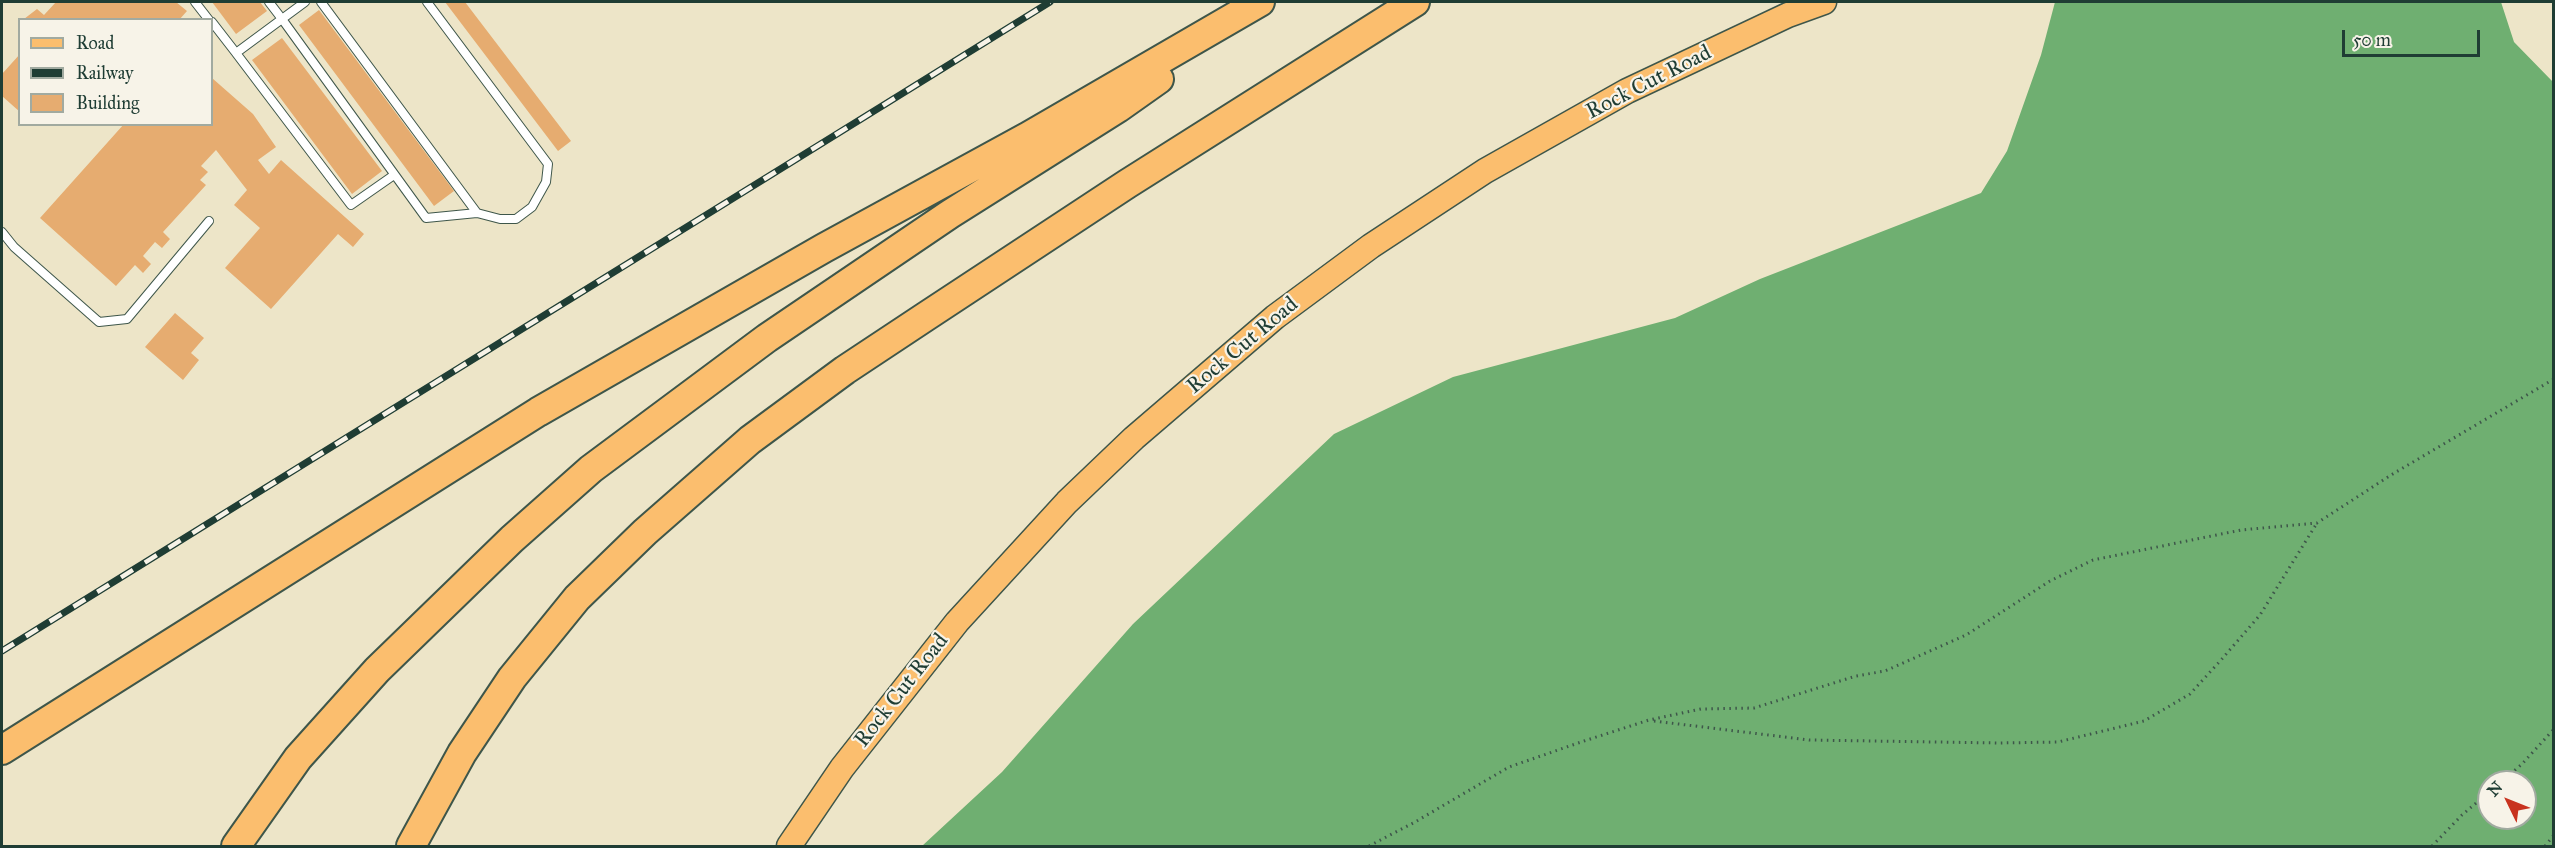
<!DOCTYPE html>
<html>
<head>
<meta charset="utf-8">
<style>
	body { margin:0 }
	#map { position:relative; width:2555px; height:848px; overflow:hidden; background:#ede5c8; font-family:"IM FELL Great Primer",serif }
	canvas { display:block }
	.frame { position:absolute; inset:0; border:3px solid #1f3d34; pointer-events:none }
	.legend { position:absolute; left:18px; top:18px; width:195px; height:108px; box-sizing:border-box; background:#f7f3e8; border:2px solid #a1aaa0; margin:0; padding:8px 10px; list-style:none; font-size:18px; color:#1f3d34 }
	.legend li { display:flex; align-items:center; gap:12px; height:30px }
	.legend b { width:30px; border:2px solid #a1aaa0 }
	.north { position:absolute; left:2477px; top:770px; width:60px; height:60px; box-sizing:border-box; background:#f7f3e8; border:2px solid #a1aaa0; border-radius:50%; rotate:313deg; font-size:16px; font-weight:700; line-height:24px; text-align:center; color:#1f3d34 }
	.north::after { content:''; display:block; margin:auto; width:21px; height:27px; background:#c8321e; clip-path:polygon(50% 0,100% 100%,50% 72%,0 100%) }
	.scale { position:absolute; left:2342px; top:30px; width:138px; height:27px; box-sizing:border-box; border:3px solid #1f3d34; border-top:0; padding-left:8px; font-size:18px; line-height:21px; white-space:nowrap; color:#1f3d34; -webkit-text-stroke:4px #f7f3e8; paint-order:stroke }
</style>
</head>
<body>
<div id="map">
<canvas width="2555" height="848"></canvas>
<div class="frame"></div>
<ul class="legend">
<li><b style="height:8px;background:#fbbe6e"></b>Road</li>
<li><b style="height:8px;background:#1f3d34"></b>Railway</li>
<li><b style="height:16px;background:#e6ac70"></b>Building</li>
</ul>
<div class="north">N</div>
<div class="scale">50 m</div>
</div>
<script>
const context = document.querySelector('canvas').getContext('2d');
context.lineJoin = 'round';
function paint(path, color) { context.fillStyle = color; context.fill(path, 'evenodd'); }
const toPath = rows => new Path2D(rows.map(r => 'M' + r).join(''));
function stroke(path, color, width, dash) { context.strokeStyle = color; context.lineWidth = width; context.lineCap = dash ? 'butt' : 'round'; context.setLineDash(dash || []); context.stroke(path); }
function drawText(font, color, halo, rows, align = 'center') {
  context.font = font + ' "IM FELL Great Primer",serif'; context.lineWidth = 4.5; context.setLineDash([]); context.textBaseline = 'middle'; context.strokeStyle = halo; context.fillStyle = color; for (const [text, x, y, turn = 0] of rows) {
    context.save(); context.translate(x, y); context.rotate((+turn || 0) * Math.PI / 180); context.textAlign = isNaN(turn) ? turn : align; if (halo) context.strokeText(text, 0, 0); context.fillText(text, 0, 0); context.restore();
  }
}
paint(toPath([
	[2055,2,2501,2,2514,42,2553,82,2553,846,922,846,1002,772,1133,624,1334,434,1453,377,1675,318,1760,279,1981,193,2007,151,2041,55],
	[2489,782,2525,782,2525,818,2489,818]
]), '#6faf71');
paint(toPath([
	[56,2,176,2,187,11,179,20,24,19,37,9,44,15],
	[212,2,260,2,267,11,236,34],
	[445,2,465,2,571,141,558,151],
	[319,10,454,191,434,206,299,25],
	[282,38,382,171,352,194,252,60],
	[20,54,20,112,2,96,2,74],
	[212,78,253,114,276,147,258,160,269,174,281,160,364,234,353,247,338,234,271,309,225,268,260,228,234,205,247,190,216,150,201,166,208,172,200,180,206,185,163,232,170,239,162,248,155,242,143,256,151,264,143,273,135,265,116,286,40,218,124,124,212,124],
	[175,313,204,338,191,353,199,360,183,380,145,347]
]), '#e6ac70');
const lane = toPath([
	[195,2,209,20],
	[269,2,282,19,305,2],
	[321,2,477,213,500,219,516,219,532,207,546,182,548,164,427,2],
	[212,22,236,53,282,19,426,218,477,213],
	[236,53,351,205,394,175],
	[2,232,14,247,99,322,127,319,209,221]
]);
const primary = toPath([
	[789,846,842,768,957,622,1067,502,1134,438,1275,317,1371,246,1485,171,1627,91,1788,15,1824,2]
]);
const highway = toPath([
	[2,750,538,412,824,248,1027,137,1260,2],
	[236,846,298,758,377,670,512,539,591,469,767,338,950,214,1118,108,1159,79],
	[411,846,462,753,512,678,577,598,645,532,750,440,845,370,925,317,1127,184,1415,2]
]);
stroke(lane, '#3e564a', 10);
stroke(primary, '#3e564a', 27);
stroke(highway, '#3e564a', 32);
stroke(toPath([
	[1654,721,1809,740,1999,743,2058,742,2144,721,2190,694,2221,660,2260,615,2317,523],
	[2501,782,2522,764,2554,729],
	[1369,846,1415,822,1509,767,1584,741,1649,720,1701,709,1754,708,1856,676,1885,671,1966,635,2050,581,2093,560,2241,530,2317,523,2391,475,2554,379],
	[2432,846,2462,815,2489,792],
	[2545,846,2554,835]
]), '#3e564a', 3, [1.5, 4.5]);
stroke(lane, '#fff', 8);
stroke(primary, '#fbbe6e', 24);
stroke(highway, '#fbbe6e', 28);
const rail = toPath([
	[2,651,1050,2]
]);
stroke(rail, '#1f3d34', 7);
stroke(rail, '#f7f3e8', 4.5, [14]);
drawText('22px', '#1f3d34', '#f7f3e8', [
	["Rock Cut Road",1649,83,-27],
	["Rock Cut Road",1243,346,-40],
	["Rock Cut Road",902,691,-52]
]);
</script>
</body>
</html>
